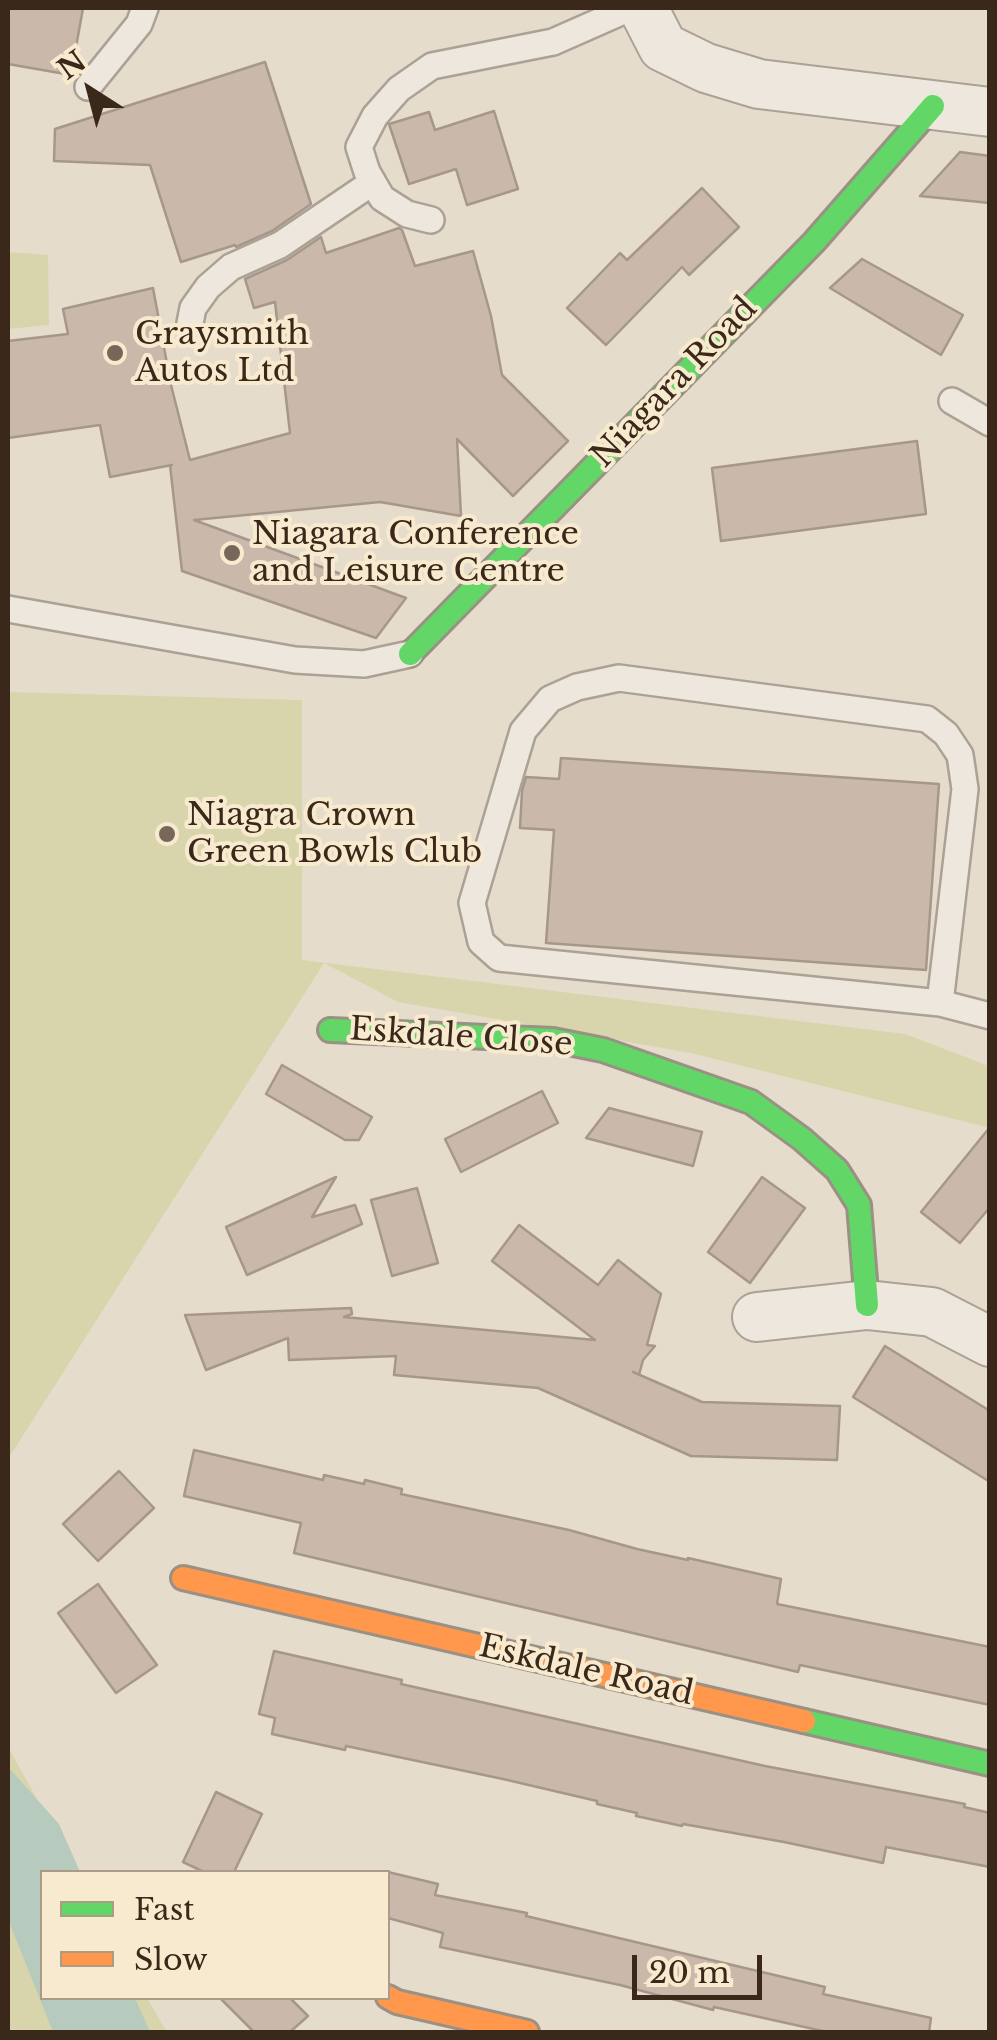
<!DOCTYPE html>
<html>
<head>
<meta charset="utf-8">
<style>
	body { margin:0 }
	#map { position:relative; width:997px; height:2040px; overflow:hidden; background:#e6dccb; font-family:"Libre Baskerville",serif }
	canvas { display:block }
	.frame { position:absolute; inset:0; border:10px solid #3a281b; pointer-events:none }
	.legend { position:absolute; left:40px; top:1870px; width:350px; height:130px; box-sizing:border-box; background:#f8eacf; border:2px solid #ac9c87; margin:0; padding:12px 18px; list-style:none; font-size:30px; color:#3a281b }
	.legend li { display:flex; align-items:center; gap:20px; height:50px }
	.legend b { width:50px; border:2px solid #ac9c87 }
	.north { position:absolute; left:40px; top:40px; width:100px; height:100px; -webkit-text-stroke:8px #f8eacf; paint-order:stroke; rotate:324deg; font-size:28px; font-weight:700; line-height:40px; text-align:center; color:#3a281b }
	.north::after { content:''; display:block; margin:auto; width:35px; height:45px; background:#3a281b; clip-path:polygon(50% 0,100% 100%,50% 72%,0 100%) }
	.scale { position:absolute; left:632px; top:1955px; width:130px; height:45px; box-sizing:border-box; border:5px solid #3a281b; border-top:0; padding-left:12px; font-size:30px; line-height:35px; white-space:nowrap; color:#3a281b; -webkit-text-stroke:8px #f8eacf; paint-order:stroke }
</style>
</head>
<body>
<div id="map">
<canvas width="997" height="2040"></canvas>
<div class="frame"></div>
<ul class="legend">
<li><b style="height:12px;background:#63d668"></b>Fast</li>
<li><b style="height:12px;background:#ff974d"></b>Slow</li>
</ul>
<div class="north">N</div>
<div class="scale">20 m</div>
</div>
<script>
const context = document.querySelector('canvas').getContext('2d');
context.lineJoin = 'round';
function paint(path, color) { context.fillStyle = color; context.fill(path, 'evenodd'); }
const toPath = rows => new Path2D(rows.map(r => 'M' + r).join(''));
function stroke(path, color, width, dash) { context.strokeStyle = color; context.lineWidth = width; context.lineCap = dash ? 'butt' : 'round'; context.setLineDash(dash || []); context.stroke(path); }
function drawText(font, color, halo, rows, align = 'center') {
  context.font = font + ' "Libre Baskerville",serif'; context.lineWidth = 8; context.setLineDash([]); context.textBaseline = 'middle'; context.strokeStyle = halo; context.fillStyle = color; for (const [text, x, y, turn = 0] of rows) {
    context.save(); context.translate(x, y); context.rotate((+turn || 0) * Math.PI / 180); context.textAlign = isNaN(turn) ? turn : align; if (halo) context.strokeText(text, 0, 0); context.fillText(text, 0, 0); context.restore();
  }
}
paint(toPath([
	[8,252,48,255,49,325,8,329],
	[8,692,302,700,302,960,905,1034,989,1066,989,1130,986,1127,691,1053,398,1002,324,963,8,1459],
	[8,1747,78,1872,42,1872,42,1998,147,1998,167,2032,8,2032]
]), '#d8d5ac');
paint(toPath([
	[8,1767,59,1824,80,1872,42,1872,42,1998,135,1998,150,2032,53,2032,8,1919]
]), '#b6cabd');
const building = toPath([
	[8,8,83,8,71,75,8,64,8,8],
	[265,62,311,204,272,231,236,247,235,245,181,262,150,165,54,161,55,129,265,62],
	[494,111,518,189,467,205,456,169,409,184,389,124,429,112,435,130,494,111],
	[960,152,990,156,990,203,920,196,960,152],
	[702,188,739,227,689,275,682,267,606,345,567,308,620,253,627,260,702,188],
	[399,228,402,230,415,266,473,251,491,316,502,375,568,441,513,496,457,439,461,516,380,502,194,520,406,598,376,638,182,571,170,465,172,465,110,477,100,425,8,438,8,341,68,334,63,309,153,288,171,385,190,460,290,433,275,302,254,308,245,279,287,260,321,237,326,253,399,228],
	[862,259,963,315,941,355,830,288,862,259],
	[917,441,926,514,721,541,712,468,917,441],
	[561,758,939,784,926,970,546,943,554,830,520,828,522,791,526,777,559,779,561,758],
	[282,1065,372,1117,359,1140,345,1140,266,1094,282,1065],
	[542,1091,558,1123,461,1172,445,1139,542,1091],
	[609,1108,702,1132,693,1166,586,1138,609,1108],
	[990,1127,990,1207,960,1243,921,1212,990,1127],
	[336,1177,312,1217,355,1205,362,1224,247,1275,226,1227,336,1177],
	[762,1177,805,1208,750,1283,708,1252,762,1177],
	[417,1188,438,1263,392,1276,371,1200,417,1188],
	[519,1225,598,1285,618,1260,661,1294,647,1345,655,1346,643,1360,639,1375,633,1372,702,1402,840,1406,837,1460,691,1456,538,1388,394,1375,396,1356,289,1360,288,1338,206,1370,185,1315,351,1308,352,1314,344,1317,595,1340,492,1261,519,1225],
	[885,1346,990,1411,990,1482,853,1397,885,1346],
	[194,1450,323,1480,324,1475,364,1484,365,1480,402,1489,401,1494,569,1530,637,1549,688,1560,688,1558,781,1579,777,1604,990,1647,990,1705,800,1665,798,1672,294,1553,301,1523,184,1496,194,1450],
	[119,1471,154,1508,98,1561,63,1524,119,1471],
	[98,1584,157,1665,116,1693,58,1613,98,1584],
	[274,1651,402,1680,401,1684,765,1766,965,1804,964,1807,990,1813,990,1867,886,1847,883,1863,784,1842,683,1824,682,1826,636,1816,637,1813,597,1804,597,1801,503,1779,346,1746,345,1750,272,1734,275,1718,259,1714,274,1651],
	[216,1792,262,1814,234,1872,204,1872,183,1862,216,1792],
	[388,1872,438,1884,435,1895,527,1913,526,1916,825,1987,823,1994,931,2018,929,2032,827,2032,714,2007,713,2010,620,1985,440,1947,443,1933,388,1918,388,1872],
	[220,1998,290,1998,308,2016,290,2032,254,2032,220,1998]
]);
paint(building, '#cab9ab');
stroke(building, '#a6978a', 2.5);
const lane = toPath([
	[88,87,139,24,145,8],
	[431,220,407,214,382,198,367,172,359,147,375,116,399,89,432,66,553,42,630,8],
	[190,323,193,308,208,287,231,267,280,245,373,182],
	[952,401,990,423],
	[8,609,295,660,364,664,410,654],
	[940,1003,965,789,960,755,946,734,927,719,619,678,577,687,550,699,523,731,472,903,481,942,499,958,940,1003,990,1016]
]);
const street = toPath([
	[643,8,663,47,706,68,759,84,990,112],
	[757,1317,867,1305,932,1312,990,1342]
]);
const fast = toPath([
	[410,654,814,242,933,106],
	[330,1030,553,1040,603,1050,751,1102,802,1139,837,1170,859,1205,867,1305],
	[804,1721,990,1764]
]);
const slow = toPath([
	[183,1578,804,1721],
	[388,1997,397,2002,527,2032]
]);
stroke(lane, '#aba195', 30);
stroke(street, '#aba195', 52);
stroke(fast, '#9a9084', 28);
stroke(slow, '#9a9084', 28);
stroke(lane, '#eee7dd', 25);
stroke(street, '#eee7dd', 48);
stroke(fast, '#63d668', 22);
stroke(slow, '#ff974d', 22);
for (const [x, y, r, color] of [
	[115,353,10,"#766759"],
	[232,553,10,"#766759"],
	[167,834,10,"#766759"]
]) { const dot = new Path2D(); dot.arc(x, y, r, 0, 2 * Math.PI); context.fillStyle = color; context.fill(dot); stroke(dot, '#f8eacf', 4); }
drawText('32px', '#3a281b', '#f8eacf', [
	["Graysmith",135,335],
	["Autos Ltd",135,372],
	["Niagara Conference",252,535],
	["and Leisure Centre",252,572],
	["Niagra Crown",187,816],
	["Green Bowls Club",187,853]
], 'left');
drawText('32px', '#3a281b', '#f8eacf', [
	["Niagara Road",675,383,-46],
	["Eskdale Close",461,1038,4],
	["Eskdale Road",586,1671,13]
]);
</script>
</body>
</html>
